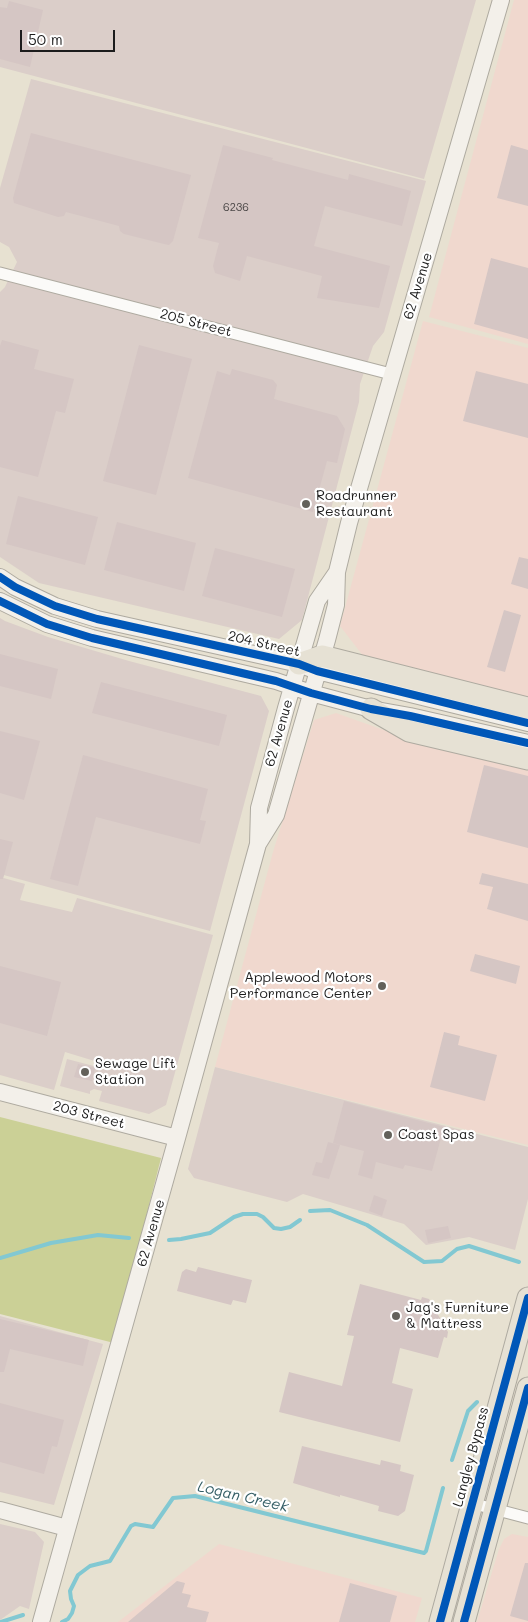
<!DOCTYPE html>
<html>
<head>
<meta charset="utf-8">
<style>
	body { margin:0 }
	#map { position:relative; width:528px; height:1622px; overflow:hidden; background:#e7e1d1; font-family:Mali,sans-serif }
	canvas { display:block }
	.scale { position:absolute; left:20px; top:30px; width:95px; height:22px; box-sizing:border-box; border:2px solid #1c1c1c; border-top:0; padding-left:6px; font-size:15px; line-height:18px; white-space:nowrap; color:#1c1c1c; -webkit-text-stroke:4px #fff; paint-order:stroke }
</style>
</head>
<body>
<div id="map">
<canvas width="528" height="1622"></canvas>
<div class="scale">50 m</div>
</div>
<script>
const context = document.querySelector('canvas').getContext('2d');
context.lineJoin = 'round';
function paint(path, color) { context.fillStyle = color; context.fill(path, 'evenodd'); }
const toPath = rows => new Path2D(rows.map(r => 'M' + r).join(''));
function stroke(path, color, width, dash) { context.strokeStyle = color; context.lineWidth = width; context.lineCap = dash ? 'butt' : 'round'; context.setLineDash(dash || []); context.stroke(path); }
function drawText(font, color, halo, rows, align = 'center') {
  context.font = font + ' Mali,sans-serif'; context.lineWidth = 4.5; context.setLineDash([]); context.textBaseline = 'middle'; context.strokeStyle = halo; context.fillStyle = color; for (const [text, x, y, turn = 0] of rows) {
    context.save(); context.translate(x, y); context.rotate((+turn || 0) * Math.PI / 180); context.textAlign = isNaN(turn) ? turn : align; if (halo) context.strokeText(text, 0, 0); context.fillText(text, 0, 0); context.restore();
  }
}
paint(toPath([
	[514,0,528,0,528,344,429,317],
	[423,321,528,348,528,697,444,679,364,657,340,626],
	[336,713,423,744,528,767,528,1145,215,1067,273,852,314,720],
	[512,1534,528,1537,528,1622,477,1622,499,1549,504,1539],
	[219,1544,422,1598,415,1622,118,1622]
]), '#f0d8ce');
paint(toPath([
	[0,0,476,0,424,179,0,67],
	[31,79,426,181,384,332,373,346,360,384,359,402,302,620,279,639,39,583,0,557,0,292,5,287,17,262,9,247,0,242,0,188],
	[0,618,5,621,48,637,129,661,261,696,269,711,210,931,0,874],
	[0,877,25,884,20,900,72,912,77,898,213,935,166,1105,149,1114,99,1101,102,1091,94,1089,90,1091,90,1094,60,1086,67,1059,109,1070,111,1066,65,1052,54,1090,0,1075],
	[215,1067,528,1147,528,1199,515,1250,469,1237,426,1245,404,1224,303,1194,287,1202,194,1178,188,1169],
	[0,1316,103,1344,54,1505,0,1492],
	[0,1524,35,1532,44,1542,29,1609,20,1606,0,1620]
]), '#dbcec9');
paint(toPath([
	[0,1117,161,1158,114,1343,0,1314]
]), '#cbd096');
stroke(toPath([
	[310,1211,330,1210,367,1225,424,1262,442,1261,457,1249,469,1246,519,1262],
	[169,1240,181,1239,210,1233,234,1217,243,1214,257,1214,263,1217,274,1228,281,1229,290,1227,300,1220],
	[0,1258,51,1243,98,1235,129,1238],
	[452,1460,468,1411,477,1402],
	[1,1622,23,1615],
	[62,1622,68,1619,72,1613,74,1606,71,1599,70,1591,78,1575,90,1566,110,1561,131,1526,135,1524,153,1527,173,1498,195,1496,424,1553,426,1551,443,1488]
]), '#82c8d2', 4);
paint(toPath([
	[9,1,43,10,30,67,0,59,0,7,7,8],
	[31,133,191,175,173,241,169,245,164,244,124,234,120,231,119,226,66,212,64,216,58,217,14,203,13,198],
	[223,145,273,158,272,160,348,180,349,174,411,191,402,226,325,206,314,246,390,266,379,308,317,298,322,276,247,256,240,281,215,273,213,266,219,243,198,238],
	[511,145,528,150,528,206,497,198],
	[491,258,528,268,528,339,474,324],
	[2,340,39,350,34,369,74,379,65,413,56,411,38,477,0,467,0,346],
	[139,345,192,359,156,495,103,481],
	[232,369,273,380,277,385,274,399,337,416,345,429,337,463,327,461,313,512,188,478,217,371,230,375],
	[476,371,528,384,528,438,463,421],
	[18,496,98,517,85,565,6,544],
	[117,522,196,543,184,591,104,570],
	[215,548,295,569,282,617,202,596],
	[519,557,528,559,528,589,511,584],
	[504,610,521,615,505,672,487,667],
	[0,654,58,669,51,699,0,686],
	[101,682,227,715,219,746,92,713],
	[0,731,40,741,24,800,0,793],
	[83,755,208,789,200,820,206,821,200,844,96,817,78,886,50,879],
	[484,765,528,776,528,848,467,832],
	[0,839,13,842,3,879,0,879],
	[482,873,528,884,528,921,487,909,493,887,479,884],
	[475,954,520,966,516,984,470,971],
	[0,966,61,982,47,1036,0,1023],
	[444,1032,460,1036,458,1045,497,1055,485,1101,430,1087],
	[78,1064,95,1068,92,1081,74,1077],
	[344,1101,444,1127,432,1171,405,1165,403,1169,376,1162,372,1179,358,1175,364,1151,333,1143],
	[328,1142,340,1145,329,1179,312,1175,316,1162,322,1163],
	[374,1195,387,1200,382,1216,369,1211],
	[448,1226,451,1238,428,1243,425,1230],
	[198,1267,252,1280,246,1303,233,1300,231,1305,177,1291,182,1272,186,1269,196,1272],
	[360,1284,421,1300,422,1297,429,1299,448,1332,447,1338,444,1337,438,1358,400,1348,392,1383,413,1389,400,1442,279,1412,289,1372,342,1386,354,1336,347,1335],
	[0,1319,89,1340,83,1366,10,1349,4,1372,0,1372],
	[0,1403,64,1420,57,1447,52,1446,44,1474,0,1462],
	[302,1446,380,1465,381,1460,401,1465,400,1471,414,1475,405,1511,398,1516,378,1511,379,1506,340,1495,340,1497,293,1483],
	[525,1563,528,1563,528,1621,510,1616],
	[177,1581,185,1583,182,1593,191,1595,187,1607,209,1612,206,1622,128,1622],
	[350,1583,397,1596,390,1622,339,1622]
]), '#d5c6c4');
const street = toPath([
	[0,273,391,374],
	[471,1503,528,1518]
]);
const secondary = toPath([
	[0,577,15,587,55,606,97,619,299,664,317,671,528,723],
	[0,601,47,624,92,638,276,681,311,693,371,709,410,716,528,743],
	[258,844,276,815,327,640,336,605,337,572,349,523,501,0],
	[0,1092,177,1138],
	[0,1510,67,1528],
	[41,1622,177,1138,258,844,259,808,286,708,317,601,337,572]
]);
const highway = toPath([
	[299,664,322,656,528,708],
	[371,709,409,731,528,759],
	[440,1622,528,1298],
	[464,1622,528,1388]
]);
stroke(street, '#aeaaa0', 13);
stroke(secondary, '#aeaaa0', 18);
stroke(highway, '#aeaaa0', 23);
stroke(street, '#fbfaf8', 11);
stroke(secondary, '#f3f0ea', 16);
stroke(highway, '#e6e1d4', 21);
stroke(toPath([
	[0,577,15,587,55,606,97,619,299,664,317,671,528,723],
	[0,601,47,624,92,638,276,681,311,693,371,709,410,716,528,743],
	[440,1622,528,1298],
	[464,1622,528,1388]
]), '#0057b8', 8);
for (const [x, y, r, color] of [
	[306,504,5,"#63615b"],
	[382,986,5,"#63615b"],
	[85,1072,5,"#63615b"],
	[388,1135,5,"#63615b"],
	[396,1316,5,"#63615b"]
]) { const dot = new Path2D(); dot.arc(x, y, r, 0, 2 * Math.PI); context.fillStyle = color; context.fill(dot); stroke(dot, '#fff', 2); }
drawText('11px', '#4a4646', null, [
	["6236",236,208]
]);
drawText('14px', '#1c1c1c', '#fff', [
	["62 Avenue",418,286,-73],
	["205 Street",196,323,15],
	["204 Street",264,644,13],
	["62 Avenue",279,733,-74],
	["203 Street",89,1115,15],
	["62 Avenue",151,1233,-74],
	["Langley Bypass",471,1457,-75]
]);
drawText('14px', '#1c1c1c', '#fff', [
	["Roadrunner",316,496],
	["Restaurant",316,512],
	["Applewood Motors",372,978,"right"],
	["Performance Center",372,994,"right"],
	["Sewage Lift",95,1064],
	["Station",95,1080],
	["Coast Spas",398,1135],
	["Jag's Furniture",406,1308],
	["& Mattress",406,1324]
], 'left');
drawText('italic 15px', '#335d65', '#fff', [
	["Logan Creek",243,1497,13]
]);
</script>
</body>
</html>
